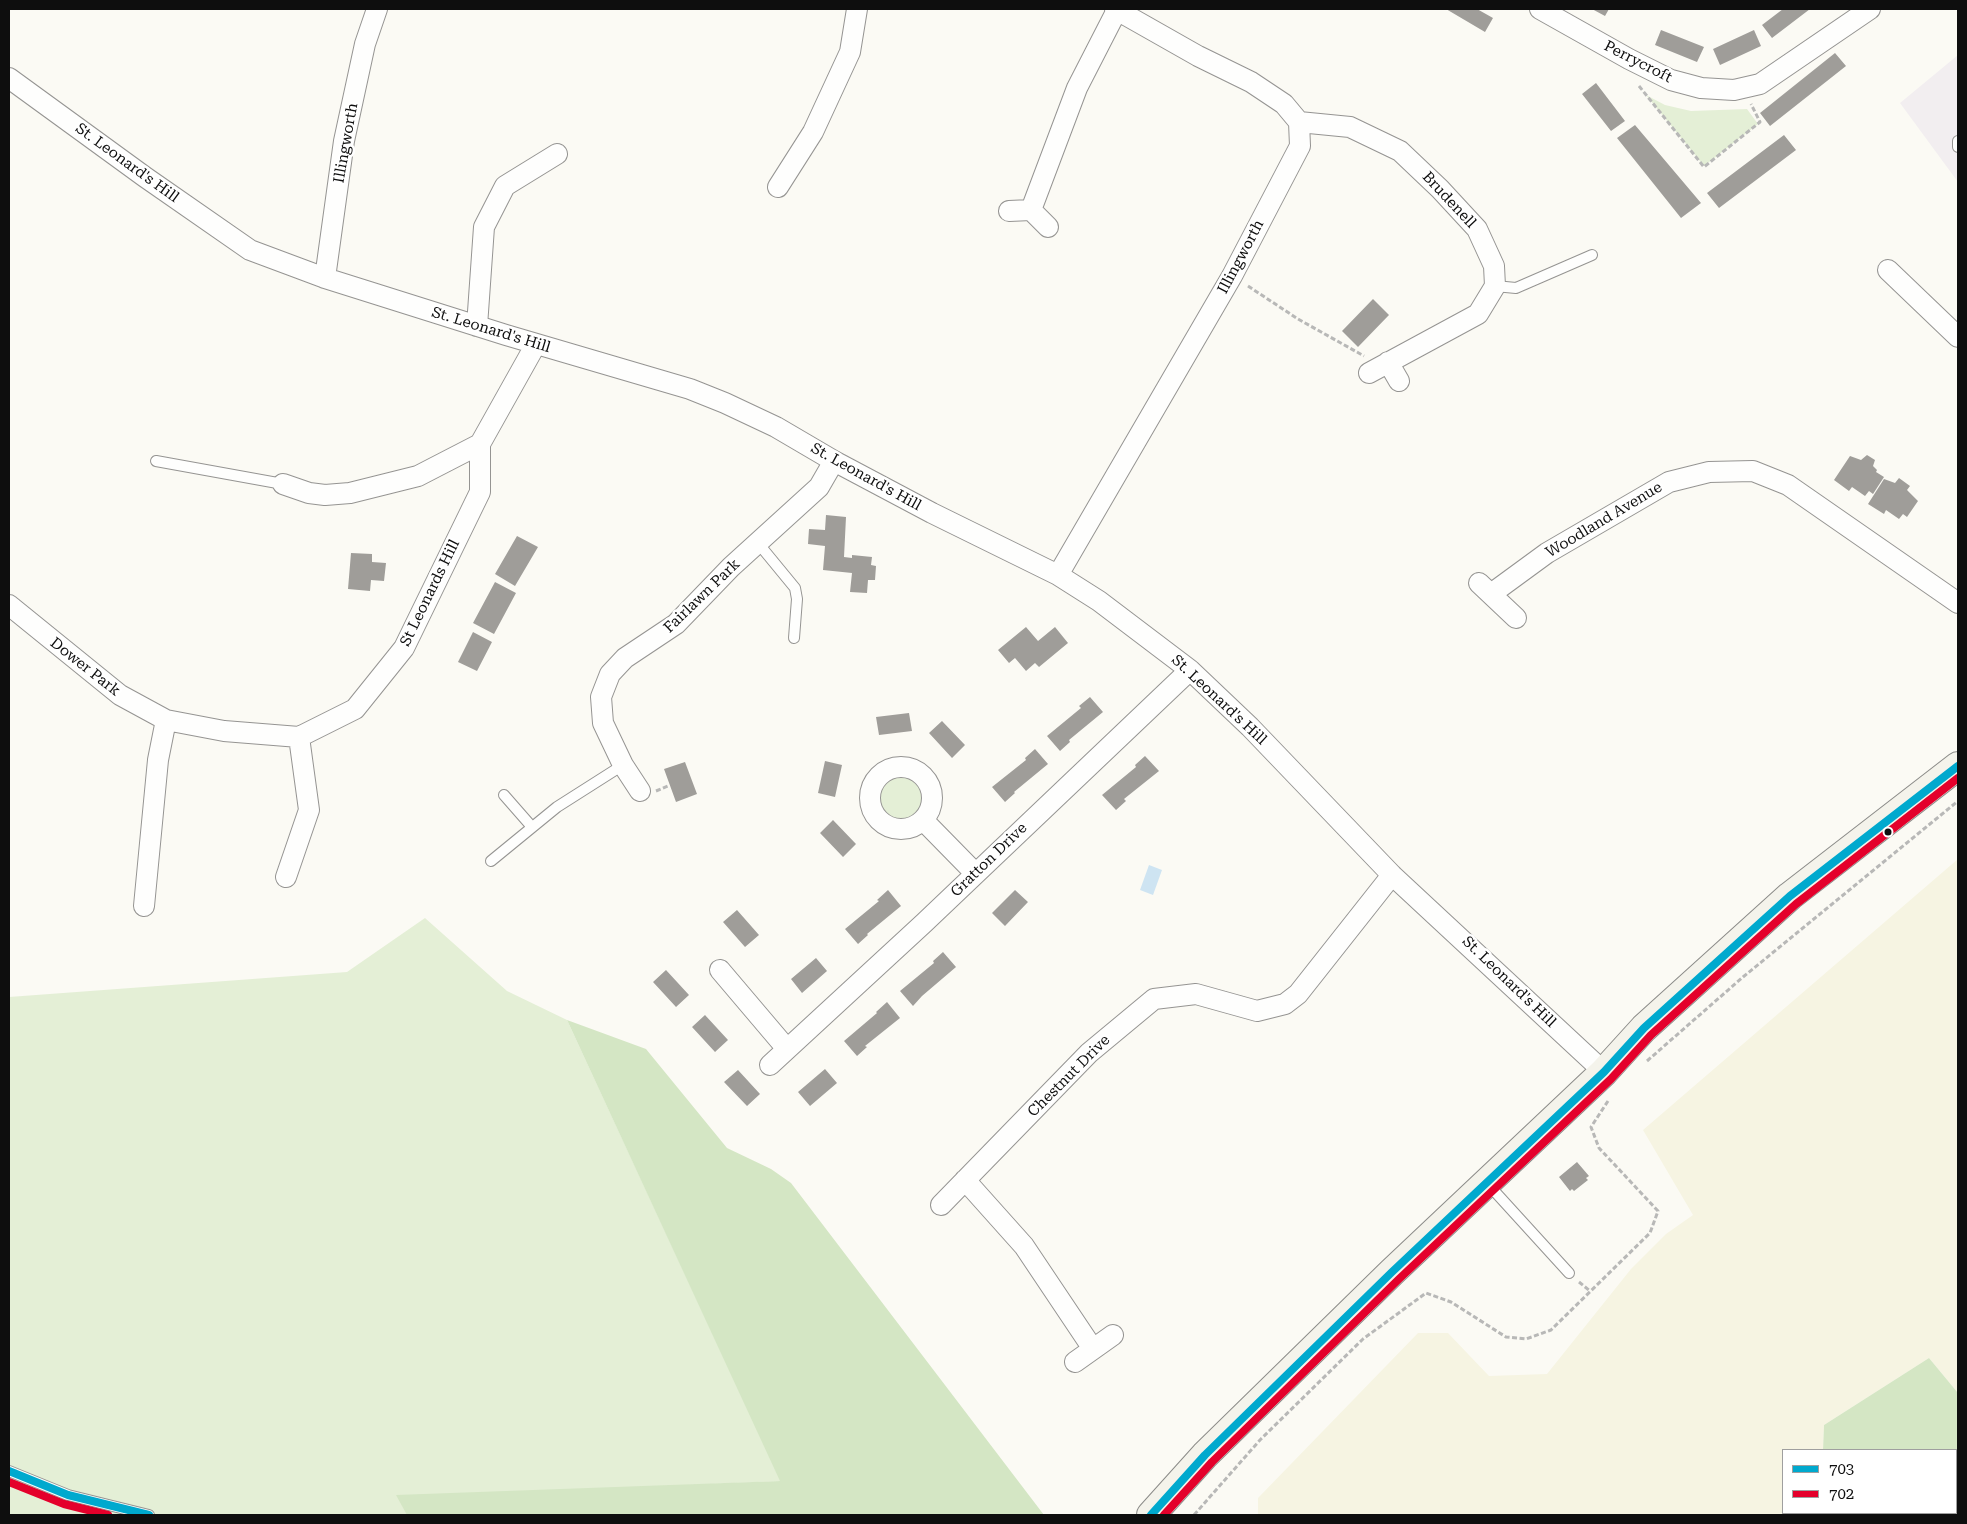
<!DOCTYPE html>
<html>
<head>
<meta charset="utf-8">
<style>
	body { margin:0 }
	#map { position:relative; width:1967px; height:1524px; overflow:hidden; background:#fbfaf4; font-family:"Roboto Serif",serif }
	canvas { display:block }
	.frame { position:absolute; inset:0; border:10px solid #0e0e0e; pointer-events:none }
	.legend { position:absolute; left:1782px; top:1449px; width:175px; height:65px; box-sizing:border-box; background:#fff; border:1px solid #9f9f9f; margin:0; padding:6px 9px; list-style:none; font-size:15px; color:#0e0e0e }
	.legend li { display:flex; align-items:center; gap:10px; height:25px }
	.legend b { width:25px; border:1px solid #9f9f9f }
</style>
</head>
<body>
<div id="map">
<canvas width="1967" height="1524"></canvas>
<div class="frame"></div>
<ul class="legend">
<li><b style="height:6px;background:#00a9ce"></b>703</li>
<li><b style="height:6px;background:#e4002b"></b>702</li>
</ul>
</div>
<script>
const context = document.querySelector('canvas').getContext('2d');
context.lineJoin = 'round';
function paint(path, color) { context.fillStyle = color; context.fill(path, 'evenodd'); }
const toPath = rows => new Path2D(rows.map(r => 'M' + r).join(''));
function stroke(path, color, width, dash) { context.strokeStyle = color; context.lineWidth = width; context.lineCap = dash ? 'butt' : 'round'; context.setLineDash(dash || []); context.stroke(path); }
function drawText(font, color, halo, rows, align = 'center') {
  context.font = font + ' "Roboto Serif",serif'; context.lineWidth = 5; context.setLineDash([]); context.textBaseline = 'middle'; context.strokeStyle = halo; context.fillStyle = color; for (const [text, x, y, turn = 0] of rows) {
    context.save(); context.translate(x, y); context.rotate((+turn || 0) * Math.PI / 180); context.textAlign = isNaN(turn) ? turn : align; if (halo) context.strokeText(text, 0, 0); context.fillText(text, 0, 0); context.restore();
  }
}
paint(toPath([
	[1958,55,1958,182,1900,103]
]), '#f2eef0');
paint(toPath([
	[1958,859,1958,1393,1929,1358,1824,1425,1823,1450,1783,1450,1783,1513,1828,1513,1830,1515,1258,1515,1258,1498,1418,1333,1448,1333,1489,1376,1547,1374,1631,1269,1666,1234,1693,1215,1643,1130]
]), '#f6f4e2');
paint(toPath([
	[1646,95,1665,105,1691,111,1747,109,1758,124,1704,166],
	'877 798a24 24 0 1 1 48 0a24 24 0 1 1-48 0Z',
	[425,918,507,991,567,1020,781,1481,616,1488,801,1515,9,1515,9,997,347,972]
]), '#e4efd6');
paint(toPath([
	[567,1020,646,1049,727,1148,771,1169,791,1183,1044,1515,407,1515,396,1495,780,1481],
	[1929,1358,1958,1393,1958,1515,1830,1515,1828,1513,1956,1513,1956,1450,1823,1450,1824,1425]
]), '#d4e6c4');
paint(toPath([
	[1149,865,1162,870,1153,895,1140,890]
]), '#cee4f2');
paint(toPath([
	[1446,9,1477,9,1493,18,1485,32],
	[1592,9,1609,9,1605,16],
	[1783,9,1810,9,1772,38,1762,25],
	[1661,30,1704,47,1697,62,1655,45],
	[1754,30,1761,46,1720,65,1713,49],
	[1835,53,1846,66,1770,126,1760,113],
	[1596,83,1625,121,1611,131,1582,94],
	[1635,125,1701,203,1681,218,1617,138],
	[1784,135,1796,150,1719,208,1707,193],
	[1373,299,1389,315,1358,347,1342,331],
	[1867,455,1875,460,1873,466,1877,470,1876,472,1884,477,1873,494,1869,491,1865,496,1852,487,1849,491,1834,480,1850,456,1861,460],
	[1899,478,1910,486,1907,490,1918,501,1907,517,1903,514,1899,519,1886,510,1884,514,1868,504,1884,479,1895,483],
	[826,515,846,517,844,557,852,558,852,555,872,557,871,565,876,566,875,580,868,580,867,593,850,592,852,573,823,570,825,546,808,544,809,529,825,530],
	[517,536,538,547,515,586,495,574],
	[351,553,372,554,372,562,386,563,384,581,371,580,370,591,348,589],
	[495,582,516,593,494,634,473,623],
	[1026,627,1038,641,1055,627,1068,643,1039,667,1035,663,1026,671,1015,658,1009,663,998,650],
	[473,632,492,642,477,671,458,662],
	[1090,697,1103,712,1069,740,1070,742,1060,751,1047,736,1081,708,1079,706],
	[909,713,912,731,879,735,876,717],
	[942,721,965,745,952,758,929,733],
	[1035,749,1048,764,1014,792,1015,793,1005,802,992,787,1026,760,1025,758],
	[1145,756,1159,771,1124,799,1126,801,1116,810,1102,795,1136,767,1135,765],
	[825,761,842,765,835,797,818,793],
	[685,762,697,794,676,802,664,769],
	[833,820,856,844,843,857,820,833],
	[888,890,901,906,867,934,868,935,858,944,845,929,879,901,877,900],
	[1015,890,1028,902,1005,926,992,913],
	[737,910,759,935,745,947,723,922],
	[943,952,956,967,922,996,913,1006,900,991,934,963,933,961],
	[816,958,827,971,802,993,791,979],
	[666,970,689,995,676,1007,653,982],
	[887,1002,900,1018,865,1046,867,1047,857,1056,844,1041,877,1013,876,1012],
	[705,1015,728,1040,715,1052,692,1027],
	[825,1069,837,1083,810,1106,798,1092],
	[738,1070,760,1094,747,1106,724,1082],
	[1577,1162,1589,1176,1586,1178,1588,1180,1574,1191,1572,1189,1570,1191,1559,1177]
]), '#9f9d99');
const lane = toPath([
	[1958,141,1958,147],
	[1495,286,1516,288,1592,255],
	[156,461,283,484],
	[758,543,795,588,797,599,794,638],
	[504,795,532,827],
	[491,861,557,807,623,765],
	[1487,1183,1569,1273],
	[9,1471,68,1495,149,1515]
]);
const street = toPath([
	[1540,9,1629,59,1671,80,1701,88,1734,90,1760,84,1870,9],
	[9,78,145,177,250,250,325,278,506,335,690,389,725,403,776,427,834,461,932,513,1058,575,1099,601,1190,670,1250,727,1392,875,1604,1072],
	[1299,122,1350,127,1400,151,1440,189,1477,229,1494,266,1495,286,1478,314,1369,373],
	[778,187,813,132,850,52,857,9],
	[1031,210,1077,88,1117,10],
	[1009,211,1031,210,1048,227],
	[1888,270,1958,337],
	[325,278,344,141,365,44,377,9],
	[477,326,484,227,505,186,557,154],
	[1388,362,1399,381],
	[283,484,309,493,325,495,350,493,418,476,480,444],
	[1058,575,1232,276,1300,146,1299,122,1284,104,1251,82,1198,56,1115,9],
	[1479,583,1516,618],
	[1491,594,1547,553,1669,482,1709,472,1753,471,1788,485,1958,603],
	[9,605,120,695,166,720,224,731,299,737,355,709,404,648,480,492,480,444,536,344],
	'870 798a31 31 0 1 1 62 0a31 31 0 1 1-62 0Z',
	[640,791,623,765,603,723,601,697,610,674,625,658,676,624,731,567,819,487,834,461],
	[923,820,975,873],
	[286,877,309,810,299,737],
	[144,906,158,760,166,720],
	[720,970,787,1049],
	[770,1065,924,923,1190,670],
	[965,1180,1024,1246,1093,1349],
	[941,1205,1089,1053,1154,999,1196,994,1257,1011,1285,1004,1298,994,1392,875],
	[1075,1362,1113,1335]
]);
const secondary = toPath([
	[1151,1515,1205,1455,1392,1272,1604,1072,1644,1028,1790,896,1958,766]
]);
stroke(lane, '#959492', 12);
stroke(street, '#959492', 22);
stroke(secondary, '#8b8b88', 30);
stroke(toPath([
	[1639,86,1704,167,1760,122,1751,104],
	[1248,286,1298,319,1364,356],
	[656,791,668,786],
	[1647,1061,1743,977,1958,801],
	[1579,1282,1590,1291],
	[1194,1515,1260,1440,1363,1339,1426,1293,1451,1302,1506,1337,1526,1339,1551,1330,1650,1233,1658,1211,1599,1148,1591,1127,1608,1101]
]), '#b8b8b7', 3, [5, 2.5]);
stroke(lane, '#fefefd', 10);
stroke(street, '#fefefd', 20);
stroke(secondary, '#f4f3eb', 28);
stroke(toPath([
	[9,1471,68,1495,149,1515],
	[1151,1515,1205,1455,1392,1272,1604,1072,1644,1028,1790,896,1958,766]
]), '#00a9ce', 8);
stroke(toPath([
	[9,1482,64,1504,108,1515],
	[1164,1515,1212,1462,1399,1279,1611,1079,1651,1035,1796,904,1958,778]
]), '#e4002b', 8);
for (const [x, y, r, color] of [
	[1888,832,4.5,"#0e0e0e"]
]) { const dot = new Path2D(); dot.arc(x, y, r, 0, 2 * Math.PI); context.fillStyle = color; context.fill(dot); stroke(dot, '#fff', 2); }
drawText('15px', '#0e0e0e', '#fff', [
	["Perrycroft",1638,62,27],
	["Illingworth",346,143,-80],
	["St. Leonard's Hill",127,163,36],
	["Brudenell",1449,200,47],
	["Illingworth",1241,257,-62],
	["St. Leonard's Hill",491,330,17],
	["St. Leonard's Hill",866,477,29],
	["Woodland Avenue",1604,520,-31],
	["St Leonards Hill",430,593,-64],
	["Fairlawn Park",702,596,-44],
	["Dower Park",85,667,38],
	["St. Leonard's Hill",1219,700,43],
	["Gratton Drive",989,860,-44],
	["St. Leonard's Hill",1509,982,44],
	["Chestnut Drive",1069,1076,-45]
]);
</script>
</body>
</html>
